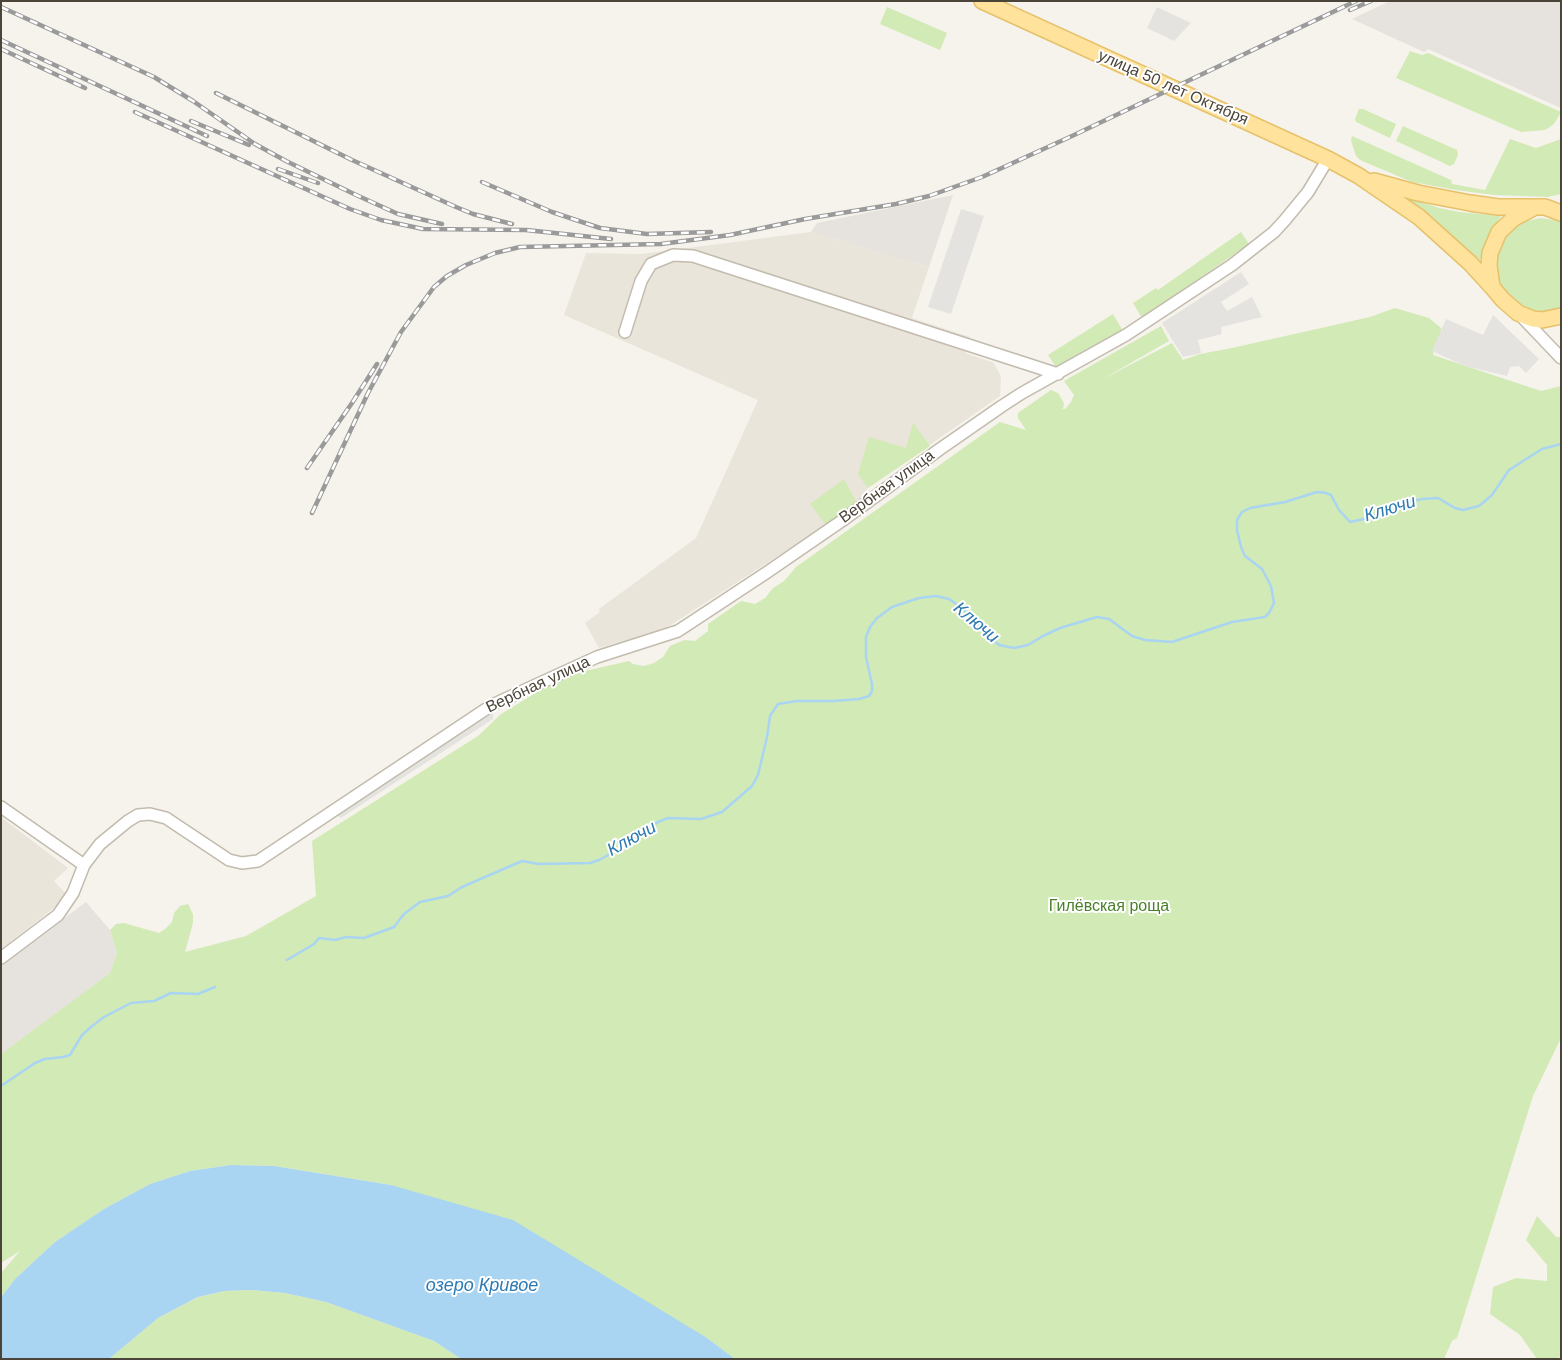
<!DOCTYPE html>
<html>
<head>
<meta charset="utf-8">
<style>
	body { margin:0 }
	#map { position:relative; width:1562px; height:1360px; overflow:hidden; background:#f6f3ec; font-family:Arial,sans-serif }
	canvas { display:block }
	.frame { position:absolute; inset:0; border:2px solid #4b4439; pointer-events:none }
</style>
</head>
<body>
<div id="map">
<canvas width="1562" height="1360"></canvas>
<div class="frame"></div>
</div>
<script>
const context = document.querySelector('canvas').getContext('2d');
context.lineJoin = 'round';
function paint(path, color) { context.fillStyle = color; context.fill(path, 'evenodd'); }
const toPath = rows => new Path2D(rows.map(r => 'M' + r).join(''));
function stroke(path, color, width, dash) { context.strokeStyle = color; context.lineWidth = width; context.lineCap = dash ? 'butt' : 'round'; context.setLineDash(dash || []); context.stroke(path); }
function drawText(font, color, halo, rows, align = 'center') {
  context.font = font + ' Arial,sans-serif'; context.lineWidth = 4; context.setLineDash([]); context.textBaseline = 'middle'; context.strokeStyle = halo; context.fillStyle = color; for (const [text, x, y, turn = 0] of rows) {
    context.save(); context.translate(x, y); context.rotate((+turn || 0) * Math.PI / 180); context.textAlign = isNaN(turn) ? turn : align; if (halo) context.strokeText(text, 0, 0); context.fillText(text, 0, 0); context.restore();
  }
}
paint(toPath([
	[811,232,929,267,912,318,970,337,965,353,994,363,1001,377,1000,396,868,488,857,503,826,525,663,630,599,648,585,623,600,612,599,609,696,538,758,400,564,315,586,253,642,254],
	[1,817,68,868,54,881,66,894,63,901,1,949]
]), '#eae5da');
paint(toPath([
	[1390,1,1561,1,1561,108,1428,49,1424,52,1352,19],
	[953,195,929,267,811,232,817,223],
	[86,902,110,930,117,953,110,973,1,1054,1,965]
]), '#e6e2dd');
paint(toPath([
	[887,7,947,33,940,50,880,24],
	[1410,51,1422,55,1428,53,1561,112,1554,124,1545,130,1521,132,1396,78],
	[1359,109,1363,109,1396,124,1390,138,1356,122,1355,119],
	[1403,126,1457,150,1458,155,1454,164,1450,166,1396,141],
	[1352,136,1451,180,1452,184,1485,190,1510,139,1536,148,1561,139,1561,194,1548,197,1494,195,1456,190,1412,182,1360,160,1356,156,1351,141],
	[1404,196,1439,208,1459,212,1501,216,1486,240,1479,263,1453,237,1403,198],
	[1541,218,1561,221,1561,310,1538,313,1522,309,1500,287,1497,280,1496,256,1502,241,1512,229,1526,221],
	[1241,232,1249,244,1142,318,1133,303,1156,288,1158,290],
	[1395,308,1429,318,1441,328,1441,338,1435,343,1433,355,1541,391,1561,386,1561,1038,1533,1096,1457,1338,1452,1341,1444,1359,735,1359,707,1338,391,1185,274,1166,231,1165,190,1171,150,1184,104,1209,55,1242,16,1278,1,1297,1,1273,20,1251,1,1263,1,1054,110,973,117,953,110,930,116,924,124,923,159,933,165,929,172,922,174,913,180,906,188,904,193,914,193,923,185,952,246,936,316,896,312,841,478,736,501,714,552,683,585,671,629,661,633,664,644,666,654,663,663,657,670,646,684,640,695,641,708,631,708,624,741,601,755,604,765,598,773,588,784,581,791,573,796,567,1000,422,1026,430,1018,418,1018,413,1051,390,1058,393,1064,403,1063,409,1065,409,1071,402,1074,395,1064,381,1161,326,1169,341,1101,380,1172,343,1183,360,1200,354,1232,348,1370,317],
	[1113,314,1123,331,1056,367,1048,355],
	[913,423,930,446,868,488,858,474,869,437,906,448],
	[844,479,857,503,826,525,810,504],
	[1537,1216,1556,1237,1561,1237,1561,1357,1553,1359,1537,1359,1520,1335,1490,1314,1493,1287,1516,1278,1547,1281,1547,1265,1526,1240],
	[251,1290,285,1293,326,1302,434,1341,461,1359,109,1359,158,1318,199,1297,224,1291]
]), '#d2eab5');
paint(toPath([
	[1157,7,1191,23,1174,41,1147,28],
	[961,209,984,216,951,314,928,307],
	[1241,272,1249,284,1221,302,1227,311,1252,297,1262,317,1221,327,1222,334,1198,340,1201,353,1183,357,1162,323],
	[1493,315,1539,359,1526,373,1519,366,1510,367,1507,376,1465,366,1432,351,1446,319,1483,335],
	[493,709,493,719,341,818,334,814]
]), '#e5e3e0');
paint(toPath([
	[231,1165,274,1166,391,1185,513,1220,707,1338,735,1359,461,1359,434,1341,326,1302,285,1293,251,1290,224,1291,198,1297,158,1318,109,1359,1,1359,1,1297,16,1278,55,1242,104,1209,150,1184,190,1171]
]), '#a9d4f2');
stroke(toPath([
	[287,960,314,944,319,938,335,940,346,937,364,938,394,927,404,914,420,902,448,896,462,887,522,861,538,864,590,863,599,860,621,848,658,822,668,818,701,819,722,812,752,786,758,775,767,737,770,716,778,704,797,701,834,701,859,699,869,696,872,691,872,684,866,657,866,637,870,627,877,618,892,607,919,598,936,596,949,599,963,609,984,632,999,645,1014,648,1028,645,1043,636,1060,628,1097,617,1109,619,1132,636,1145,640,1172,642,1232,622,1265,617,1269,613,1274,603,1271,586,1262,569,1245,556,1241,547,1237,530,1237,520,1242,512,1250,508,1285,502,1317,492,1326,493,1331,495,1339,510,1350,522,1368,518,1399,504,1422,499,1438,498,1455,508,1463,510,1479,506,1492,495,1509,470,1542,449,1561,444],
	[1,1086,35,1063,45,1059,63,1057,70,1055,82,1035,91,1027,104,1017,131,1003,154,1001,171,993,198,994,215,987]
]), '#a9d4f2', 2.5);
const minor = toPath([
	[1521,316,1561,358],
	[625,332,641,281,651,264,673,255,693,256,1058,374],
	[1,807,84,865],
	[1,958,58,915,73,893,84,865,100,844,128,821,138,815,150,814,166,818,229,860,242,863,258,861,492,705,597,657,678,631,766,573,843,520,940,449,1002,406,1022,393,1126,335,1232,265,1274,232,1285,220,1308,192,1328,159]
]);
const major = toPath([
	[982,1,1328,159,1359,176,1419,217,1470,263,1492,287],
	[1374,181,1418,193,1470,203,1498,207,1531,207],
	[1561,213,1545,207,1535,207,1514,218,1499,232,1490,253,1489,265,1492,287,1503,300,1518,313,1533,319,1542,320,1561,316]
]);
stroke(minor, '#c2bbae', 14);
stroke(major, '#e6c16a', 18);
stroke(minor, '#fff', 11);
stroke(major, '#ffe39c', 15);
const rail = toPath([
	[1,7,154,77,193,101,255,144,286,161,354,194,398,214,442,224],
	[1350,10,1371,1],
	[1,40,207,136],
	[1,49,85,88],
	[216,93,352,160,456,207,473,214,512,224],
	[135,112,350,209,381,220,423,229,526,230,611,239],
	[191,121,249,145],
	[278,169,318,183],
	[482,182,552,212,600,228,647,234,711,232],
	[307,468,352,403,377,364],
	[312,513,368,393,401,332,434,287,447,276,466,265,495,253,520,247,661,244,730,235,805,219,896,204,929,196,982,177,1072,136,1356,1]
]);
stroke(rail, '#9a9a9a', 4.5);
stroke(rail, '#fff', 2.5, [8]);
drawText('16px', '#4b4439', '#fff', [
	["улица 50 лет Октября",1173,88,24],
	["Вербная улица",887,487,-36],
	["Вербная улица",538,685,-25]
]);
drawText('16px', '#4a7f2a', '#fff', [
	["Гилёвская роща",1109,907]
]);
drawText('italic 18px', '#2e7ab2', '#fff', [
	["Ключи",1390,509,-17],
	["Ключи",976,623,40],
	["Ключи",632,839,-29],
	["озеро Кривое",482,1286]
]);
</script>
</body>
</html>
